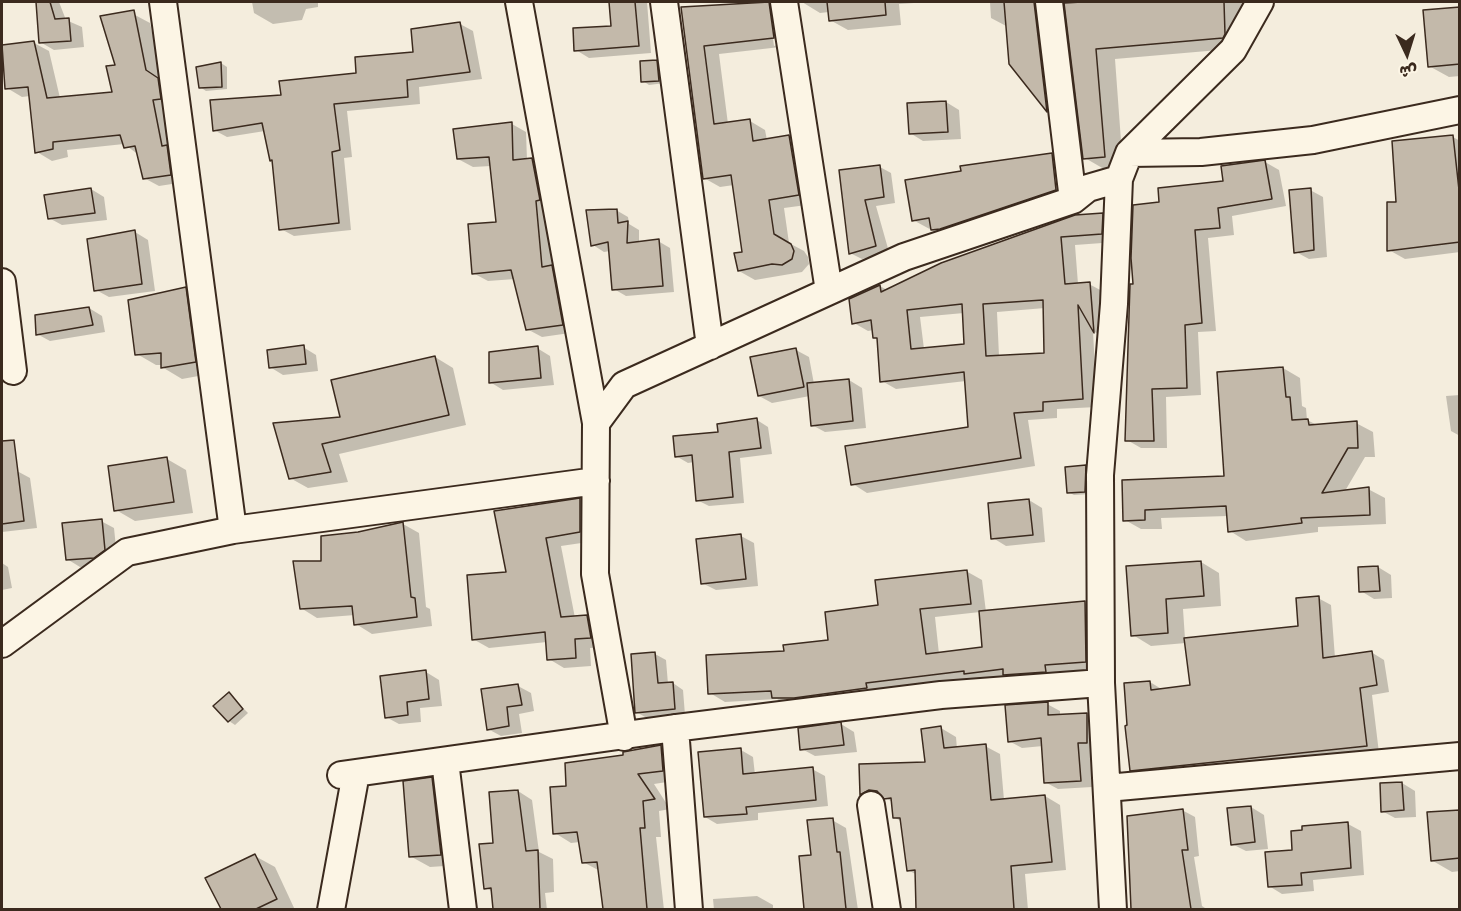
<!DOCTYPE html>
<html>
<head>
<meta charset="utf-8">
<style>
	body { margin:0 }
	#map { position:relative; width:1461px; height:911px; overflow:hidden; background:#f4eddd; font-family:Delius,"Playpen Sans Arabic",sans-serif }
	canvas { display:block }
	.frame { position:absolute; inset:0; border:3px solid #3b2a1e; pointer-events:none }
	.north { position:absolute; left:1377px; top:24px; width:60px; height:60px; -webkit-text-stroke:4px #fcf5e5; paint-order:stroke; rotate:176deg; font-size:16px; font-weight:700; line-height:24px; text-align:center; color:#3b2a1e }
	.north::after { content:''; display:block; margin:auto; width:21px; height:27px; background:#3b2a1e; clip-path:polygon(50% 0,100% 100%,50% 72%,0 100%) }
</style>
</head>
<body>
<div id="map">
<canvas width="1461" height="911"></canvas>
<div class="frame"></div>
<div class="north">ش</div>
</div>
<script>
const context = document.querySelector('canvas').getContext('2d');
context.lineJoin = 'round';
function paint(path, color) { context.fillStyle = color; context.fill(path, 'evenodd'); }
const toPath = rows => new Path2D(rows.map(r => 'M' + r).join(''));
function stroke(path, color, width, dash) { context.strokeStyle = color; context.lineWidth = width; context.lineCap = dash ? 'butt' : 'round'; context.setLineDash(dash || []); context.stroke(path); }
paint(toPath([
	[37,2,59,2,66,20,82,27,84,47,54,50,40,42],
	[252,2,318,2,318,7,306,9,302,20,273,24,254,13],
	[610,2,647,2,651,53,589,58,576,50,612,27],
	[769,2,785,11,789,46,719,54,728,124,750,121,765,130,767,140,789,136,805,145,814,204,784,208,789,243,804,251,808,257,809,264,802,272,755,280,739,271,744,253,734,185,720,187,704,178,682,8],
	[769,10,772,10,777,45,774,46],
	[802,2,929,2,899,4,901,25,848,30,830,20,829,12,820,13],
	[990,2,1051,2,1064,120,1048,111,1011,64,1008,27,991,18],
	[1099,2,1242,2,1243,45,1242,48,1115,59,1123,168,1104,169,1085,158,1066,4],
	[1460,8,1460,76,1449,77,1429,66],
	[135,15,150,23,185,182,159,186,144,178,139,155,124,144,67,150,68,157,52,161,37,152,30,96,22,97,7,88,2,47,34,43,49,51,60,98,114,93,117,66],
	[460,24,473,31,482,79,419,87,420,104,347,111,352,157,344,158,351,230,294,236,281,229,273,161,265,131,227,137,214,130,283,96,358,74,415,53],
	[656,61,662,65,665,83,649,85,643,81],
	[221,63,227,67,227,89,206,91,200,87],
	[946,102,959,110,961,139,923,141,910,133],
	[512,124,526,132,527,160,532,159,547,168,577,332,542,337,527,329,515,279,488,281,473,273,498,223,491,166,473,167,458,159],
	[1453,137,1460,141,1460,252,1405,259,1389,250,1398,203],
	[1052,155,1067,164,1071,198,948,239,913,220],
	[1265,162,1279,170,1286,206,1232,216,1234,235,1208,238,1216,331,1198,332,1201,395,1166,397,1167,448,1141,448,1127,440,1135,285,1161,203,1225,182],
	[880,167,891,173,895,203,876,206,889,252,862,259,850,253,841,171],
	[91,189,104,197,107,220,62,225,49,218],
	[1310,190,1323,197,1327,257,1309,259,1296,252],
	[616,210,628,217,629,224,639,230,639,243,658,241,670,248,674,292,626,296,614,289,610,251,604,252,593,245],
	[1102,215,1117,223,1116,242,1075,245,1078,284,1089,284,1104,292,1107,339,1093,331,1097,407,1057,409,1057,418,1028,420,1035,466,867,493,853,484,969,428,966,381,896,389,882,381,879,340,875,337,874,330,868,331,854,323,880,286,887,290],
	[1045,308,1046,354,999,356,997,312],
	[964,313,965,345,924,349,920,317],
	[135,232,148,240,155,291,109,297,96,290],
	[185,288,205,300,215,373,182,379,162,367,162,365,156,365,137,354],
	[89,308,102,316,105,332,50,341,37,334],
	[303,347,316,355,318,371,283,375,270,367],
	[537,348,550,356,554,385,503,390,490,382],
	[796,350,809,357,814,384,849,380,862,388,866,428,825,432,812,425,810,396,772,403,759,396],
	[435,357,453,368,466,425,339,454,348,482,308,488,290,478,342,418],
	[1283,368,1300,378,1302,406,1306,408,1307,420,1317,425,1356,423,1373,432,1375,457,1365,457,1345,491,1368,489,1385,498,1386,524,1318,527,1318,532,1246,541,1230,531,1228,516,1161,518,1162,529,1141,529,1125,520,1123,482,1225,478],
	[1460,395,1460,436,1451,431,1446,396],
	[757,420,768,427,772,454,740,458,744,503,709,506,697,500,694,462,688,463,676,456,720,434],
	[167,459,186,470,193,513,135,521,116,510],
	[1085,467,1091,470,1091,494,1074,495,1068,492],
	[17,471,30,478,37,528,2,532,2,473],
	[580,500,596,509,595,541,561,546,575,618,587,617,602,626,606,647,590,648,591,666,564,668,549,659,547,642,489,648,473,639,508,573,495,513],
	[1029,500,1042,508,1045,542,1006,546,993,538],
	[101,521,114,528,117,557,107,565,80,567,67,559],
	[403,524,419,533,426,607,430,609,432,626,372,634,356,624,355,615,317,618,301,608,322,563,358,534],
	[741,536,754,543,758,586,716,590,702,583],
	[1201,562,1219,573,1221,606,1183,609,1185,639,1300,627,1318,598,1331,605,1335,658,1371,652,1384,660,1389,692,1372,695,1379,753,1144,778,1131,770,1150,682,1163,690,1191,686,1186,643,1151,646,1133,635,1128,568],
	[2,563,8,567,12,588,2,590],
	[1378,567,1391,575,1392,598,1374,599,1361,591],
	[966,571,982,580,986,612,1085,603,1100,611,1101,670,1060,673,1061,680,789,706,777,699,725,702,710,693,785,653,830,642,880,607],
	[980,612,984,648,939,654,935,617],
	[655,654,666,660,668,684,673,683,683,690,685,715,647,718,636,712],
	[426,672,439,680,442,706,420,708,421,722,399,724,386,717],
	[518,686,531,693,534,711,519,714,522,733,501,736,488,729],
	[229,694,248,713,235,725,229,721],
	[1047,704,1060,711,1060,716,1087,715,1099,722,1099,749,1090,750,1092,787,1058,789,1045,782,1043,746,1022,748,1009,741],
	[841,724,854,732,857,752,815,756,802,749],
	[941,728,956,737,957,749,985,746,1000,754,1004,800,1045,796,1060,805,1066,870,1025,874,1028,910,918,910,917,875,908,870,902,822,894,817,893,802,885,798,876,803,862,794,861,766,926,763],
	[661,747,678,756,680,780,654,784,670,809,659,811,661,837,656,837,664,910,606,910,600,871,583,862,580,842,571,843,555,833,567,787,624,756],
	[741,750,753,757,755,775,812,769,825,776,828,806,758,813,758,820,717,824,705,817],
	[432,779,451,790,460,865,430,867,410,856],
	[1402,783,1415,791,1416,817,1395,818,1382,811],
	[518,791,532,800,539,852,553,859,554,892,545,893,547,910,495,910,493,892,486,888,494,845],
	[1251,807,1264,815,1268,849,1246,851,1232,844],
	[1182,810,1195,817,1199,856,1194,857,1202,906,1208,910,1136,910],
	[1460,812,1460,871,1452,872,1433,861],
	[832,820,846,828,858,910,804,910,800,858,813,856],
	[1348,824,1361,831,1364,875,1313,880,1314,891,1282,894,1269,886,1294,851],
	[255,856,275,867,295,910,222,910,207,879],
	[757,896,773,905,773,910,714,910,713,899]
]), '#0003');
const building = toPath([
	[36,2,50,2,55,19,69,18,71,41,39,43,36,2],
	[609,2,635,2,639,46,574,51,573,28,611,26,609,2],
	[769,2,774,38,704,46,714,124,750,119,753,141,789,135,799,195,769,200,774,234,791,244,794,251,792,259,782,265,772,264,738,271,734,253,742,252,731,175,703,179,681,7,769,2],
	[827,2,885,2,886,15,829,21,827,2],
	[1004,2,1034,2,1047,112,1009,64,1004,2],
	[1082,2,1224,2,1225,34,1223,38,1096,49,1105,157,1083,159,1064,3,1082,2],
	[1460,7,1460,64,1428,67,1423,10,1460,7],
	[134,10,146,70,158,78,161,99,153,100,162,146,167,145,171,175,143,179,135,146,124,148,120,135,53,142,53,149,35,153,28,87,5,89,2,45,34,41,47,98,112,92,106,66,115,65,100,16,134,10],
	[460,22,470,72,407,80,408,97,334,104,340,150,332,152,339,223,279,230,272,160,270,161,262,123,213,131,210,100,281,95,279,81,356,73,355,57,413,52,411,29,460,22],
	[657,60,659,81,641,82,640,61,657,60],
	[221,62,222,87,199,88,196,67,221,62],
	[946,101,948,132,909,134,907,103,946,101],
	[512,122,513,160,532,158,540,200,536,201,542,267,552,265,563,325,526,330,511,270,472,274,468,224,496,222,489,157,457,159,453,129,512,122],
	[1453,135,1460,199,1460,242,1387,251,1387,202,1396,202,1392,141,1453,135],
	[1052,153,1056,190,940,229,931,230,929,218,912,221,905,180,961,171,960,166,1052,153],
	[1265,160,1272,199,1218,208,1220,228,1195,230,1202,323,1185,325,1187,388,1152,389,1154,441,1125,441,1130,284,1133,284,1131,258,1133,205,1159,202,1158,188,1223,181,1221,166,1265,160],
	[880,165,884,197,865,200,876,246,849,254,839,170,880,165],
	[91,188,95,213,48,219,44,195,91,188],
	[1311,188,1314,250,1294,253,1289,190,1311,188],
	[617,209,618,223,628,221,627,243,659,239,663,286,612,290,608,242,591,246,586,210,617,209],
	[1103,213,1102,234,1061,237,1065,284,1090,282,1094,333,1078,305,1083,399,1043,402,1043,411,1014,413,1021,458,851,485,845,446,968,427,964,372,880,382,877,338,873,338,871,320,852,324,849,299,880,285,881,292,941,263,1075,215,1103,213],
	[1043,300,1044,353,986,356,983,304,1043,300],
	[962,304,964,344,911,349,907,310,962,304],
	[135,230,142,284,94,291,87,239,135,230],
	[186,287,196,362,161,368,161,353,135,355,128,300,186,287],
	[89,307,93,325,36,335,35,315,89,307],
	[304,345,306,364,269,368,267,350,304,345],
	[538,346,541,378,489,383,489,352,538,346],
	[796,348,804,387,758,396,750,357,796,348],
	[435,356,449,415,322,444,331,472,289,479,273,423,340,417,331,380,435,356],
	[1283,367,1286,397,1290,397,1292,420,1308,419,1309,425,1357,421,1358,448,1348,448,1322,493,1369,487,1370,515,1301,518,1302,523,1228,532,1226,506,1145,510,1145,520,1123,521,1122,480,1224,476,1217,372,1283,367],
	[849,379,853,421,811,426,807,383,849,379],
	[757,418,761,448,729,452,733,497,696,501,692,455,675,457,673,436,718,432,717,424,757,418],
	[14,440,24,521,2,524,2,441,14,440],
	[167,457,174,502,114,511,108,466,167,457],
	[1086,465,1085,492,1067,493,1065,467,1086,465],
	[580,498,580,532,546,538,561,617,587,615,591,638,575,639,576,658,547,660,545,632,472,640,467,575,506,572,494,511,580,498],
	[1029,499,1033,535,991,539,988,503,1029,499],
	[102,519,105,550,94,558,66,560,62,523,102,519],
	[403,522,411,597,415,598,417,617,354,625,352,606,300,609,293,561,321,561,321,536,358,532,403,522],
	[741,534,746,579,701,584,696,539,741,534],
	[1201,561,1204,596,1166,599,1168,633,1131,636,1126,566,1201,561],
	[1378,566,1380,591,1359,592,1358,567,1378,566],
	[967,570,971,604,920,609,926,654,982,647,979,611,1085,601,1086,662,1045,665,1046,672,1003,675,1003,669,964,674,964,671,866,683,867,688,794,698,772,698,771,691,708,694,706,655,784,651,783,645,828,640,825,612,878,605,875,580,967,570],
	[1319,596,1323,658,1372,651,1377,685,1360,688,1367,746,1130,771,1125,726,1127,725,1124,683,1150,681,1151,690,1190,685,1184,638,1298,626,1296,598,1319,596],
	[655,652,658,683,673,682,675,709,635,713,631,654,655,652],
	[426,670,429,699,407,702,408,715,385,718,380,676,426,670],
	[518,684,522,705,507,707,509,726,487,730,481,689,518,684],
	[229,692,243,709,228,722,213,706,229,692],
	[1048,702,1048,715,1087,713,1087,743,1078,743,1081,781,1044,783,1041,738,1008,742,1005,705,1048,702],
	[841,722,844,745,800,750,798,728,841,722],
	[941,726,944,748,986,744,991,800,1045,795,1052,862,1011,866,1014,909,916,909,915,870,907,871,900,818,893,818,891,798,884,799,877,791,869,790,860,795,859,764,925,762,921,729,941,726],
	[661,745,663,771,638,774,655,799,643,801,645,828,640,828,647,909,603,909,597,862,582,863,577,832,553,834,550,787,566,786,565,763,623,755,623,752,661,745],
	[741,748,743,774,813,767,816,800,746,807,747,814,704,817,698,752,741,748],
	[432,777,441,855,409,857,403,781,432,777],
	[1402,782,1404,810,1381,812,1380,783,1402,782],
	[518,790,526,851,538,850,540,909,493,909,491,888,484,889,479,844,493,843,489,792,518,790],
	[1251,806,1255,842,1231,845,1227,808,1251,806],
	[1183,809,1188,850,1182,850,1191,909,1131,909,1127,816,1183,809],
	[1460,810,1460,858,1431,861,1427,812,1460,810],
	[833,818,837,852,840,852,846,909,804,909,799,856,811,855,807,820,833,818],
	[1348,822,1351,868,1301,873,1302,885,1268,887,1265,852,1292,850,1291,831,1302,830,1302,826,1348,822],
	[255,854,277,899,256,909,221,909,205,878,255,854]
]);
paint(building, '#c3b9aa');
stroke(building, '#3b2a1e', 1.5);
const minor = toPath([
	[163,2,233,530],
	[519,2,596,423],
	[664,2,710,346],
	[784,2,829,291],
	[1049,2,1073,200],
	[1129,153,1233,50,1260,2],
	[2,282,13,371],
	[2,644,127,552,233,530,596,481],
	[675,728,689,910],
	[624,737,595,574,596,423,624,385,904,257,1073,200,1088,188,1119,179],
	[445,761,463,910],
	[341,775,675,728,941,695,1101,683],
	[1107,788,1460,756],
	[871,805,887,910],
	[331,910,356,773],
	[1113,910,1101,683,1100,475,1114,304,1119,179,1129,153,1201,152,1313,140,1460,110]
]);
stroke(minor, '#3b2a1e', 30);
stroke(minor, '#fcf5e5', 26);
</script>
</body>
</html>
